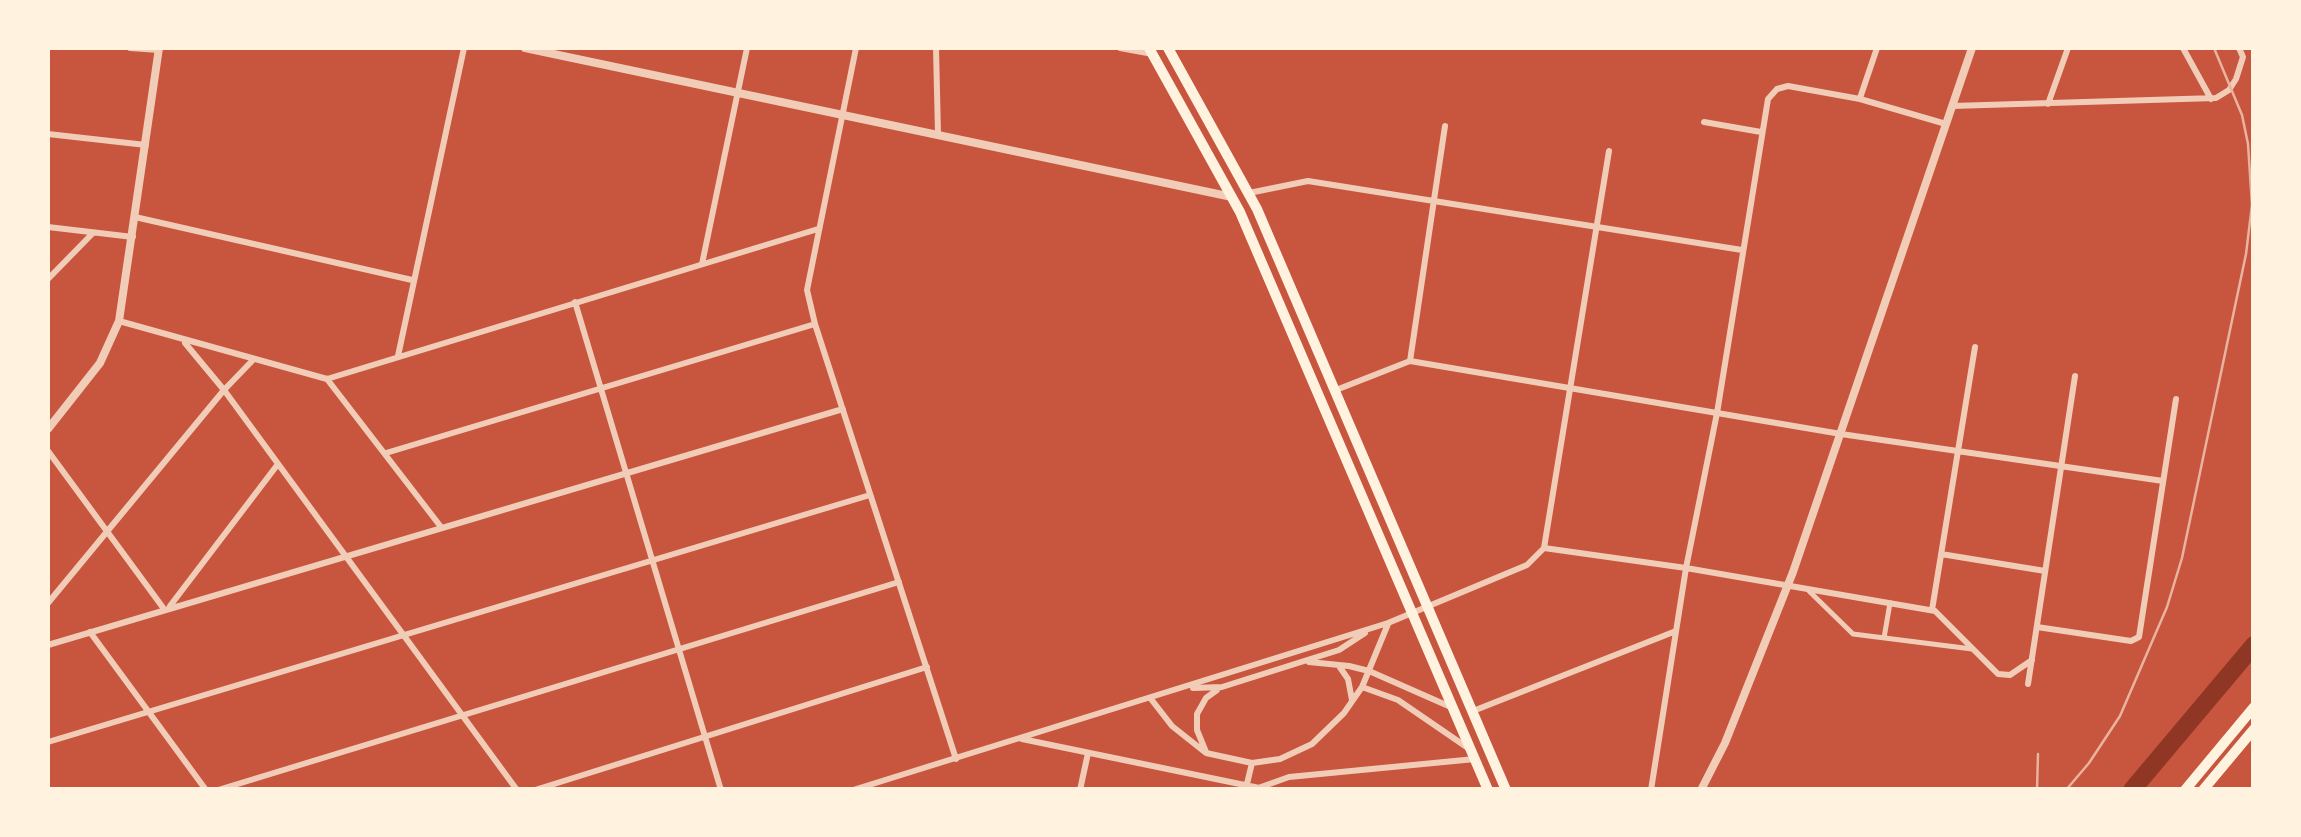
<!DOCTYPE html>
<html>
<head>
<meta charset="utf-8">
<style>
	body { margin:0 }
	#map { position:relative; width:2301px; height:837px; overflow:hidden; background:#c8553d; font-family:"Varela Round",sans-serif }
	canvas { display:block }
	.frame { position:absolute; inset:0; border:50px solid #fff3e0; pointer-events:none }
</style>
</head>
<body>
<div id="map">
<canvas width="2301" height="837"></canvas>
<div class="frame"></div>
</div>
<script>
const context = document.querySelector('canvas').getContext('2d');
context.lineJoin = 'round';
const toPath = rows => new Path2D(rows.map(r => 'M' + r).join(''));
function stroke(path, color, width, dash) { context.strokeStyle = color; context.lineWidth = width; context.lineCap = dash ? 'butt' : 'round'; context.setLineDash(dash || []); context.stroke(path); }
stroke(toPath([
	[2132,790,2254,645]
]), '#8f3625', 18);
stroke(toPath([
	[1809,591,1853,634,1972,649],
	[1884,638,1890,603]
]), '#f1ccb7', 5);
stroke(toPath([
	[130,48,159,50],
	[856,48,807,290,815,324,956,759],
	[936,48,938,134],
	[1120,48,1153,54],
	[2183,48,2211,99],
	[1860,98,1877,48],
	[2048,104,2068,48],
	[1952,106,2216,98,2229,90,2236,79,2243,57,2239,48],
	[1704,122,1761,132],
	[48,134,146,145],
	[1249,193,1308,181,1742,250],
	[135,217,412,280],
	[48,227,133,237],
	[702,264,747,48],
	[48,279,92,234],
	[575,302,721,790],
	[119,321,327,379,818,229],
	[185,343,224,390,517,790],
	[398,356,464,48],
	[1410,361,1445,126],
	[327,379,441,527],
	[1336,390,1410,361,1841,434,2163,481],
	[48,451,164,609],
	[386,453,815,324],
	[1544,548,1686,568,1935,611,1998,674,2010,675,2032,660],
	[1544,548,1609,151],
	[1941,554,2045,571],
	[48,603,224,390,252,361],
	[170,606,278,464],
	[1932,610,1975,347],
	[2037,627,2131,641,2139,637,2176,399],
	[90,632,206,790],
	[48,645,843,409],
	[1309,662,1349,666,1369,671,1453,708],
	[1339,666,1348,679,1352,700],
	[2028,684,2075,376],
	[1362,687,1398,700,1468,748],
	[1193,688,1222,687,1301,662,1339,650,1365,633],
	[1151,699,1172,726,1206,753,1252,763,1280,759,1312,744,1344,713,1362,687,1388,624],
	[1473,711,1676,631],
	[1022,739,1269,790],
	[48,742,870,495],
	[1206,752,1197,730,1197,714,1206,698,1217,690],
	[1261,787,1289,777,1475,759],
	[1246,788,1252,763],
	[218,790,899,582],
	[535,790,927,667],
	[853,790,1388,623,1527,565,1544,548],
	[1080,790,1088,753],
	[1651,790,1686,568,1717,413,1768,99,1777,89,1788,86,1860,99,1946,124]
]), '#f1ccb7', 6);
stroke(toPath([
	[525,48,1232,197],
	[48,429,100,363,119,321,159,48],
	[1701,790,1725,743,1793,572,1972,48]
]), '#f1ccb7', 8);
stroke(toPath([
	[1149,48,1240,212,1488,790],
	[1168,48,1257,209,1506,790],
	[2185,790,2254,707],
	[2203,790,2254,729]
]), '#fff3e0', 10);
stroke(toPath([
	[2037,790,2038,754],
	[2066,790,2089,763,2120,716,2167,607,2182,558,2246,254,2252,205,2248,144,2242,115,2214,48]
]), '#e9b49f', 2.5);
</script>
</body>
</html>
